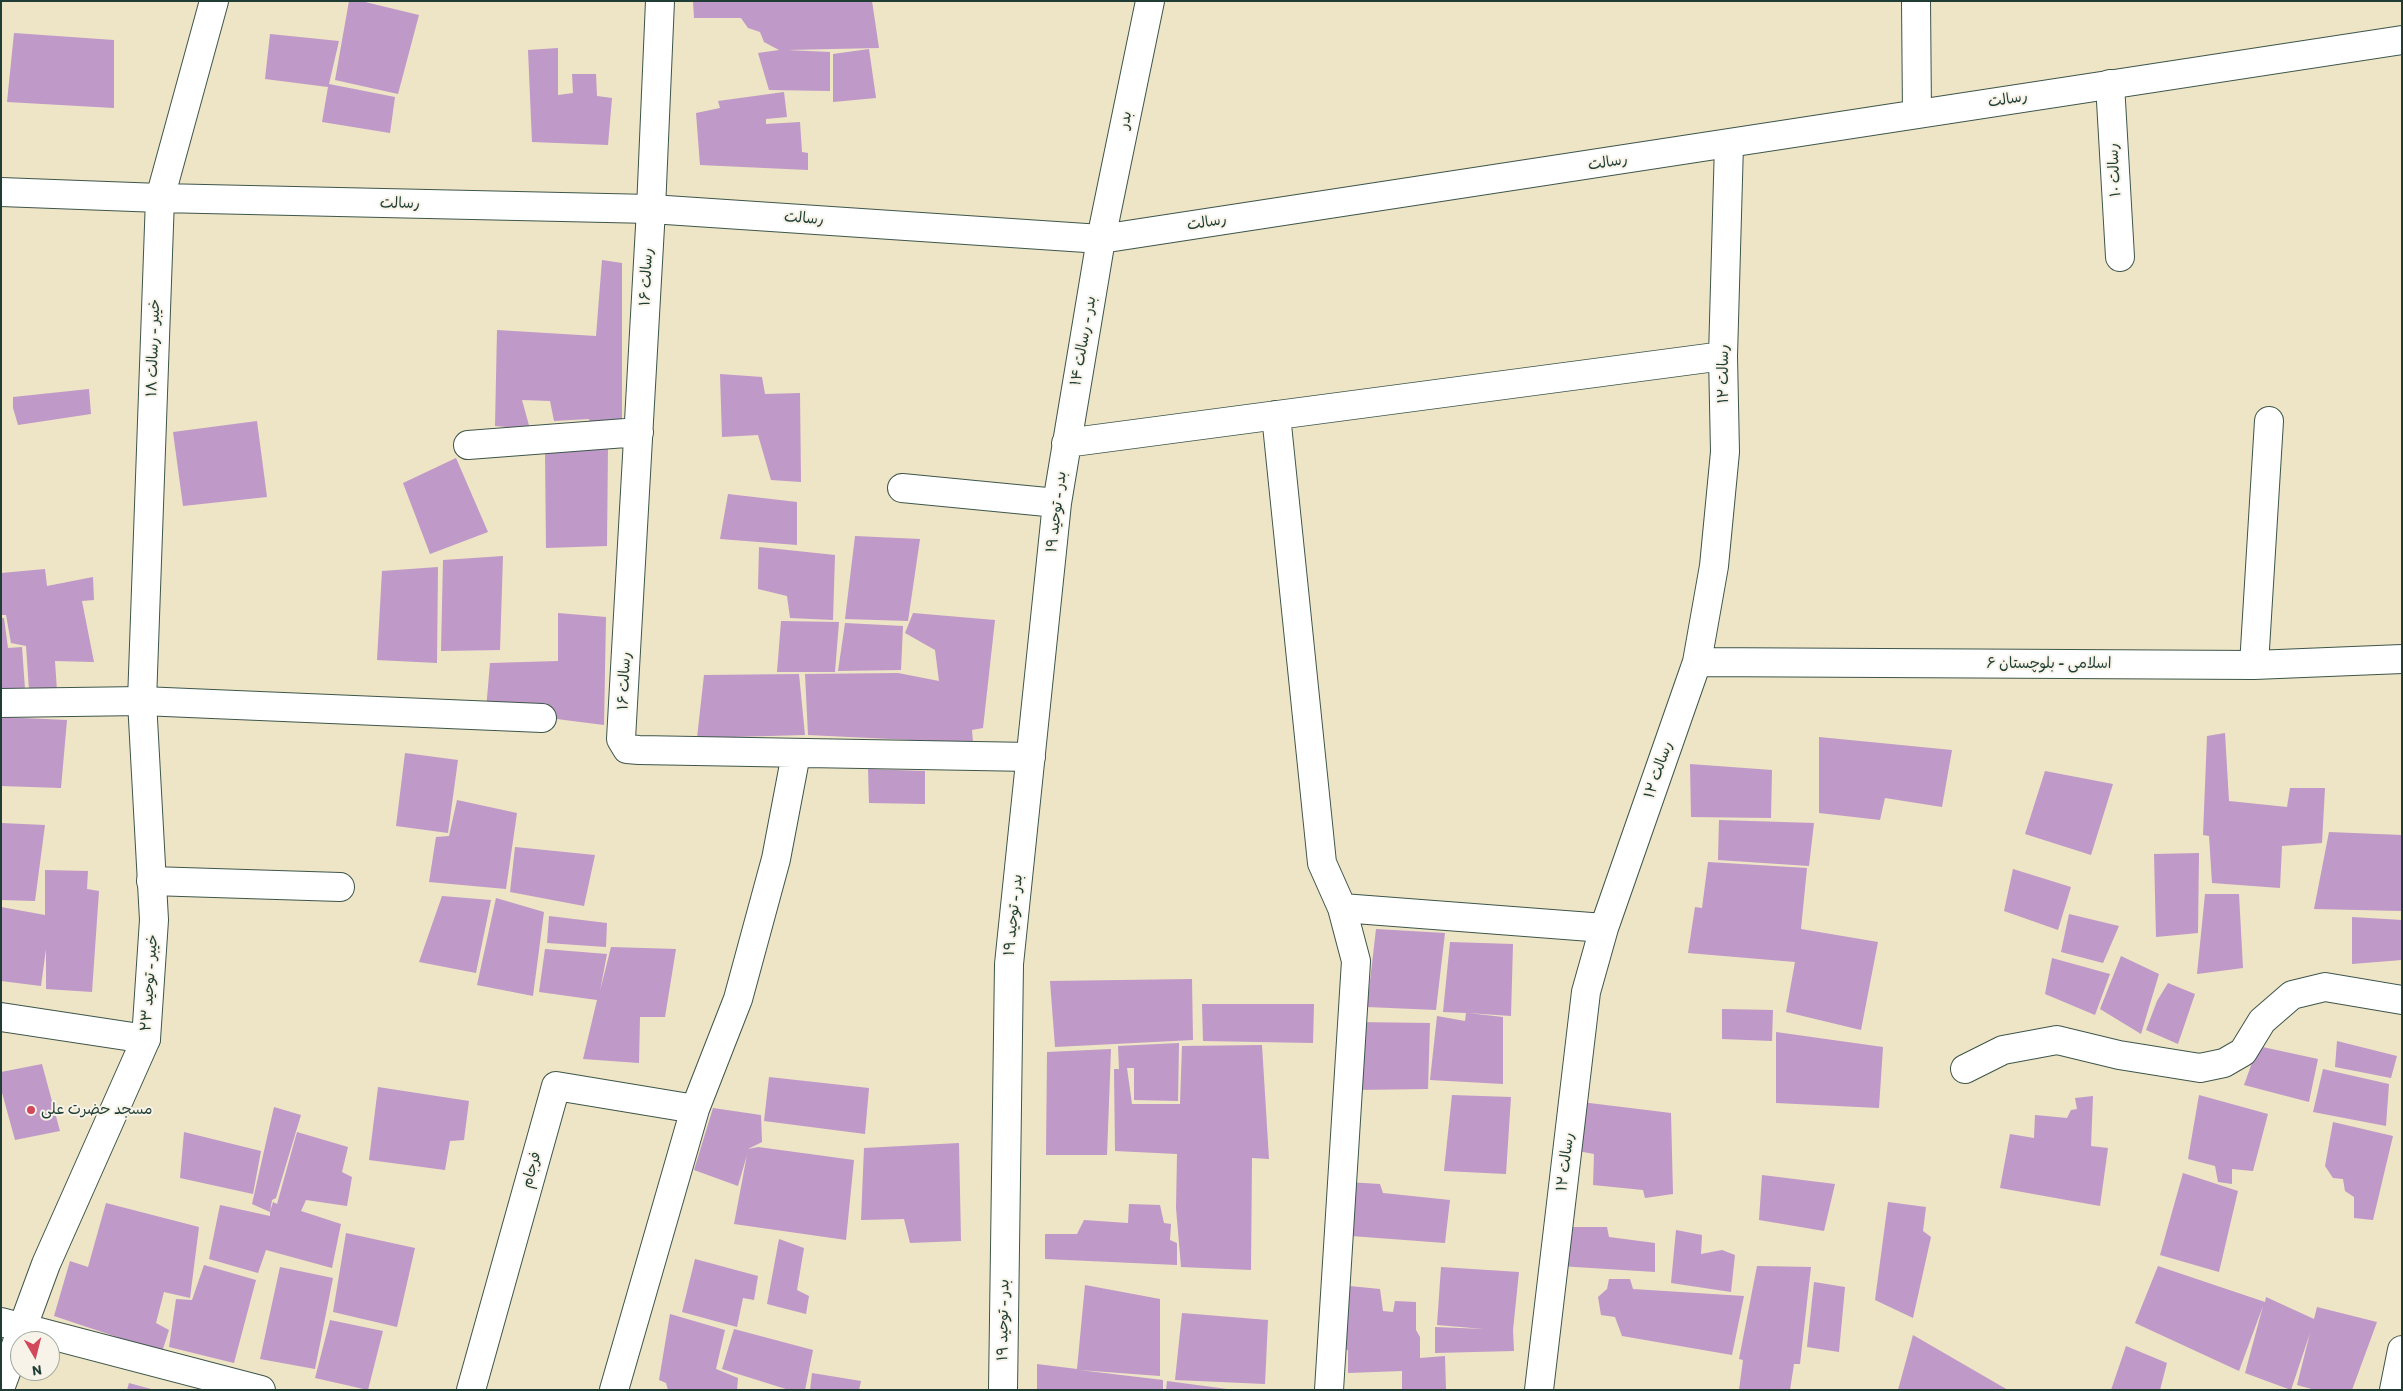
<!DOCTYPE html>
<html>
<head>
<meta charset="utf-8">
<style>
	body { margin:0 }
	#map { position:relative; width:2403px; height:1391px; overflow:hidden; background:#eee4c6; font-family:Itim,sans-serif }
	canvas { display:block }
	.frame { position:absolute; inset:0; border:2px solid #1f3d34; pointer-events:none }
	.north { position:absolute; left:10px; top:1331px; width:50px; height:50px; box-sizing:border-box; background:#f7f3e8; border:1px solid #a1aaa0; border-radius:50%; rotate:172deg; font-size:14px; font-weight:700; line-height:20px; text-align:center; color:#1f3d34 }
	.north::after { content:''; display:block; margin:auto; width:18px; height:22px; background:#d1495b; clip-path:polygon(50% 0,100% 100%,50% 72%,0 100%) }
</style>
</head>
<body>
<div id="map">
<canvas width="2403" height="1391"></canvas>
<div class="frame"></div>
<div class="north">N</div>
</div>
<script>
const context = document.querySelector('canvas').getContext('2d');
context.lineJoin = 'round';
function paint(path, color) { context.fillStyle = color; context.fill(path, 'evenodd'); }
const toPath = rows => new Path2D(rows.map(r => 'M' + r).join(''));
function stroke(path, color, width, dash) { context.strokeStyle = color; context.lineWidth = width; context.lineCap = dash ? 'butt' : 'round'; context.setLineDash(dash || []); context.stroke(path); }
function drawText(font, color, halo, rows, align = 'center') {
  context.font = font + ' Itim,"Playpen Sans Arabic",sans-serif'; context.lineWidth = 4; context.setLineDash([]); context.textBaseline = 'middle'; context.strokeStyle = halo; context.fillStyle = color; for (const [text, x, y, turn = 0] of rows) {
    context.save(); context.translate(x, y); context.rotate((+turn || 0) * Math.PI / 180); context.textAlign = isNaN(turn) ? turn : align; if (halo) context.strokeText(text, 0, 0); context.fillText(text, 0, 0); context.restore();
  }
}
paint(toPath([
	[349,1,361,1,419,15,398,94,335,80],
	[693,1,872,1,879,48,787,50,830,52,830,91,769,90,758,53,779,50,764,42,760,32,748,28,741,18,694,18],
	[14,33,114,40,114,108,7,102],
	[270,34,339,41,329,84,395,97,390,133,322,122,328,87,265,79],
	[558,48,558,95,573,93,572,74,596,74,597,96,612,98,608,145,532,142,528,50],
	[869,49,876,98,833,102,833,54],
	[784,92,787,117,766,119,766,124,800,122,802,152,808,153,808,170,700,165,696,113,720,108,718,101],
	[602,260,622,263,622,424,591,428,589,419,554,421,550,401,522,400,530,429,495,426,497,330,596,336],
	[720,374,762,377,765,394,800,393,801,482,771,480,758,435,722,437],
	[89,389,91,414,18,425,13,408,13,397],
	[257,421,267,497,183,506,173,432],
	[608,446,607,546,546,548,545,453],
	[456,458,488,532,430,554,403,483],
	[728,494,797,502,797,545,720,539],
	[855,536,920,539,908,621,845,619],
	[759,547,835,555,833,620,790,618,787,596,758,589],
	[503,556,500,650,441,651,443,560],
	[438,567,437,663,377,660,382,571],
	[45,569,47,586,93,577,94,600,82,601,94,662,55,661,57,691,29,690,26,646,11,643,6,615,1,615,1,573],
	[558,613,606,617,604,725,486,710,490,663,558,661],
	[913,613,995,620,983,728,972,730,973,743,808,735,805,674,898,673,939,681,935,650,905,633],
	[1,618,4,618,8,648,22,647,25,689,1,691],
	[781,621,839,622,835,672,777,672],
	[845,623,903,626,901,670,838,671],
	[799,674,805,735,697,738,704,675],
	[1,717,67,720,61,788,1,786],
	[2225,733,2229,801,2287,807,2290,788,2325,788,2322,843,2282,846,2280,888,2212,883,2209,836,2203,835,2207,736],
	[1819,737,1952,750,1942,807,1885,798,1880,820,1819,813],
	[405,753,458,760,448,833,396,826],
	[1690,764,1772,770,1771,818,1691,817],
	[868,769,925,771,925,804,869,803],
	[2045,771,2113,784,2091,855,2025,834],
	[457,800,517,813,506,889,429,882,436,837,449,836],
	[1719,820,1814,823,1809,866,1718,860],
	[1,823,45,825,35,901,1,900],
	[2329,832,2402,835,2402,911,2314,909],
	[515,847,595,855,584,906,510,892],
	[2199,853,2198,933,2156,937,2154,854],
	[1708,862,1807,868,1801,929,1878,942,1861,1030,1786,1012,1795,962,1688,953,1695,907,1702,908],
	[2013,869,2071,887,2058,930,2004,911],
	[45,870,88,871,87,889,99,891,92,992,46,989,46,949,41,986,1,981,1,907,45,915],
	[2205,894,2239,894,2243,968,2197,974],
	[442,896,491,900,476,973,419,962],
	[496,898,544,912,533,996,477,985],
	[2069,914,2119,926,2103,963,2061,952],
	[549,916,607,923,606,947,547,943],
	[2352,917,2402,920,2402,960,2352,964],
	[1376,929,1445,933,1436,1010,1367,1007],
	[1450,942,1513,944,1511,1016,1468,1013,1503,1017,1503,1084,1430,1080,1437,1016,1465,1021,1466,1013,1443,1012],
	[611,947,676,949,665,1017,640,1017,639,1063,583,1059,597,1000,539,992,545,949,607,954,600,991],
	[2121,956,2159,974,2141,1034,2100,1009],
	[2052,958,2110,974,2095,1015,2045,994],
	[1192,979,1193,1040,1055,1047,1050,981],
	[2168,983,2195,994,2178,1044,2146,1030,2157,1001],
	[1202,1004,1314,1004,1313,1043,1203,1041],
	[1722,1009,1773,1010,1772,1041,1722,1039],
	[1355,1022,1430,1023,1428,1089,1353,1090],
	[1776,1032,1883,1047,1879,1108,1776,1103],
	[2337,1041,2397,1056,2391,1078,2335,1067],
	[1179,1043,1178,1101,1134,1100,1134,1068,1127,1068,1132,1104,1180,1104,1182,1046,1262,1045,1269,1159,1252,1158,1251,1270,1181,1267,1176,1208,1177,1154,1115,1151,1114,1069,1119,1069,1118,1046],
	[2258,1046,2318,1059,2309,1102,2244,1085],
	[1111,1049,1107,1155,1046,1155,1047,1052],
	[42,1064,60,1131,15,1140,1,1089,1,1072],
	[2323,1069,2389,1084,2386,1126,2313,1112],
	[769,1077,869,1088,865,1134,764,1121],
	[378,1087,469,1101,464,1140,450,1141,445,1170,369,1160],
	[1452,1095,1511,1097,1506,1174,1444,1171],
	[2199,1095,2268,1114,2253,1171,2232,1169,2232,1184,2218,1182,2215,1166,2188,1159],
	[2093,1096,2091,1146,2108,1148,2100,1206,2000,1188,2010,1134,2034,1138,2035,1115,2067,1118,2071,1110,2077,1109,2075,1098],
	[1573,1101,1671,1113,1673,1194,1645,1198,1643,1190,1593,1185,1594,1154,1572,1150],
	[274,1107,301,1115,276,1198,272,1200,270,1212,273,1202,277,1204,297,1132,348,1147,342,1172,352,1177,347,1206,306,1200,301,1211,341,1224,332,1268,266,1250,258,1273,209,1259,220,1205,270,1216,270,1212,252,1204],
	[713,1108,761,1115,762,1142,748,1149,758,1147,854,1160,846,1240,734,1224,747,1155,738,1186,694,1170],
	[2333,1122,2393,1136,2373,1220,2354,1218,2354,1197,2345,1191,2343,1179,2333,1178,2325,1166],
	[184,1132,261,1151,253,1194,180,1178],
	[959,1143,961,1241,910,1243,904,1219,861,1220,864,1148],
	[2183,1173,2238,1191,2219,1272,2160,1255],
	[1762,1175,1835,1184,1824,1231,1759,1220],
	[1347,1182,1380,1184,1383,1193,1450,1200,1445,1243,1351,1236],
	[1888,1202,1926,1207,1923,1231,1931,1237,1913,1318,1875,1300],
	[106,1203,199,1227,190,1298,164,1292,156,1323,169,1330,162,1352,54,1316,70,1261,88,1267],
	[1129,1204,1160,1205,1164,1223,1171,1224,1170,1240,1177,1243,1177,1265,1045,1259,1045,1234,1077,1234,1084,1220,1128,1223],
	[1566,1227,1607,1227,1609,1237,1655,1243,1655,1272,1559,1266],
	[1676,1230,1702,1235,1701,1254,1722,1250,1735,1255,1731,1292,1671,1283],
	[346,1233,415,1248,397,1327,333,1312],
	[779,1239,804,1248,797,1290,809,1296,806,1314,767,1304],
	[695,1259,758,1276,754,1300,743,1298,737,1327,682,1312],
	[204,1265,256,1280,234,1363,169,1347,176,1299,192,1300],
	[1757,1266,1811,1267,1800,1364,1794,1364,1790,1390,1739,1390,1743,1360,1739,1359],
	[2158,1266,2265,1302,2266,1297,2314,1319,2317,1307,2377,1322,2352,1390,2315,1390,2297,1385,2310,1333,2291,1390,2245,1373,2263,1306,2239,1371,2135,1323],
	[280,1267,333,1278,315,1369,260,1359],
	[1441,1267,1519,1272,1513,1330,1514,1351,1435,1353,1435,1327,1484,1329,1437,1325],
	[1609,1279,1630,1279,1633,1289,1744,1296,1732,1355,1622,1336,1615,1317,1601,1315,1598,1297,1607,1289],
	[1814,1282,1845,1287,1839,1352,1807,1347],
	[1085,1285,1160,1299,1160,1376,1079,1370,1163,1380,1163,1390,1037,1390,1037,1364,1077,1369],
	[1339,1285,1380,1289,1383,1311,1393,1312,1395,1301,1416,1302,1416,1330,1420,1337,1420,1358,1445,1356,1446,1390,1402,1390,1402,1371,1348,1373,1348,1350,1336,1349],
	[1182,1313,1268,1320,1265,1384,1175,1380],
	[670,1314,725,1330,716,1369,738,1378,737,1390,668,1390,666,1383,659,1380],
	[330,1320,383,1331,368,1390,315,1378],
	[734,1329,813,1350,805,1390,789,1390,722,1369],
	[1913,1335,2008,1390,1898,1390],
	[2126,1346,2167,1363,2160,1390,2111,1390],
	[812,1373,861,1381,859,1390,810,1390],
	[1167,1381,1227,1389,1227,1390,1166,1390],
	[129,1383,151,1389,151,1390,127,1390]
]), '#bf99c7');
const street = toPath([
	[660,1,651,209,621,739,627,749,639,750,1031,757],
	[2110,84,2120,257],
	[1276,415,1322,863,1342,908,1356,961,1329,1390],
	[1066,443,1723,356],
	[468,445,639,432],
	[902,488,1057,503],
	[1697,662,2254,665,2402,659],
	[2254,665,2269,421],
	[1,703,142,701,542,718],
	[151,881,340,887],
	[1342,908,1604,928],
	[1,1017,146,1039],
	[1965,1069,2003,1050,2057,1040,2119,1055,2200,1068,2224,1063,2243,1052,2262,1021,2292,995,2325,987,2402,1000],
	[1,1322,261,1390],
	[471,1390,556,1086,695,1109],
	[614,1390,695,1109,738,999,776,859,796,754],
	[1003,1390,1009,964,1057,503,1101,239,1150,1],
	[1539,1390,1586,992,1604,928,1697,662,1714,566,1725,452,1723,356,1729,144],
	[2394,1390,2402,1350]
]);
const secondary = toPath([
	[1916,1,1917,114],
	[1,192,160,198,651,209,1101,239,2402,40],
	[1,1386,46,1264,146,1039,154,920,142,701,160,198,214,1]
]);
stroke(street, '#3e564a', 30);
stroke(secondary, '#3e564a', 30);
stroke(street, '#fff', 28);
stroke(secondary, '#fff', 28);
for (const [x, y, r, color] of [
	[31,1110,5,"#d1495b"]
]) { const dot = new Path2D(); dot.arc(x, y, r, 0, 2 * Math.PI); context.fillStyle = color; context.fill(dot); stroke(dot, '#f7f3e8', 2); }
drawText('15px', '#1f3d34', '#f7f3e8', [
	["رسالت",2008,100,-9],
	["بدر",1126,120,-78],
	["رسالت",1608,163,-9],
	["رسالت ۱۰",2115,170,-93],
	["رسالت",400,204,1],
	["رسالت",804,219,4],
	["رسالت",1207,223,-9],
	["رسالت ۱۶",647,277,-87],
	["بدر - رسالت ۱۴",1084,341,-80],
	["خیبر - رسالت ۱۸",154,348,-88],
	["رسالت ۱۲",1724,374,-90],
	["بدر - توحید ۱۹",1057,512,-83],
	["اسلامی - بلوچستان ۶",2049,664],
	["رسالت ۱۶",625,681,-87],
	["رسالت ۱۲",1659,770,-71],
	["بدر - توحید ۱۹",1014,915,-84],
	["خیبر - توحید ۲۳",150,983,-86],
	["رسالت ۱۲",1566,1162,-83],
	["فرجام",532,1170,-74],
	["بدر - توحید ۱۹",1004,1320,-89]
]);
drawText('15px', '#1f3d34', '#f7f3e8', [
	["مسجد حضرت علی",41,1110]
], 'left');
</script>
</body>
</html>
